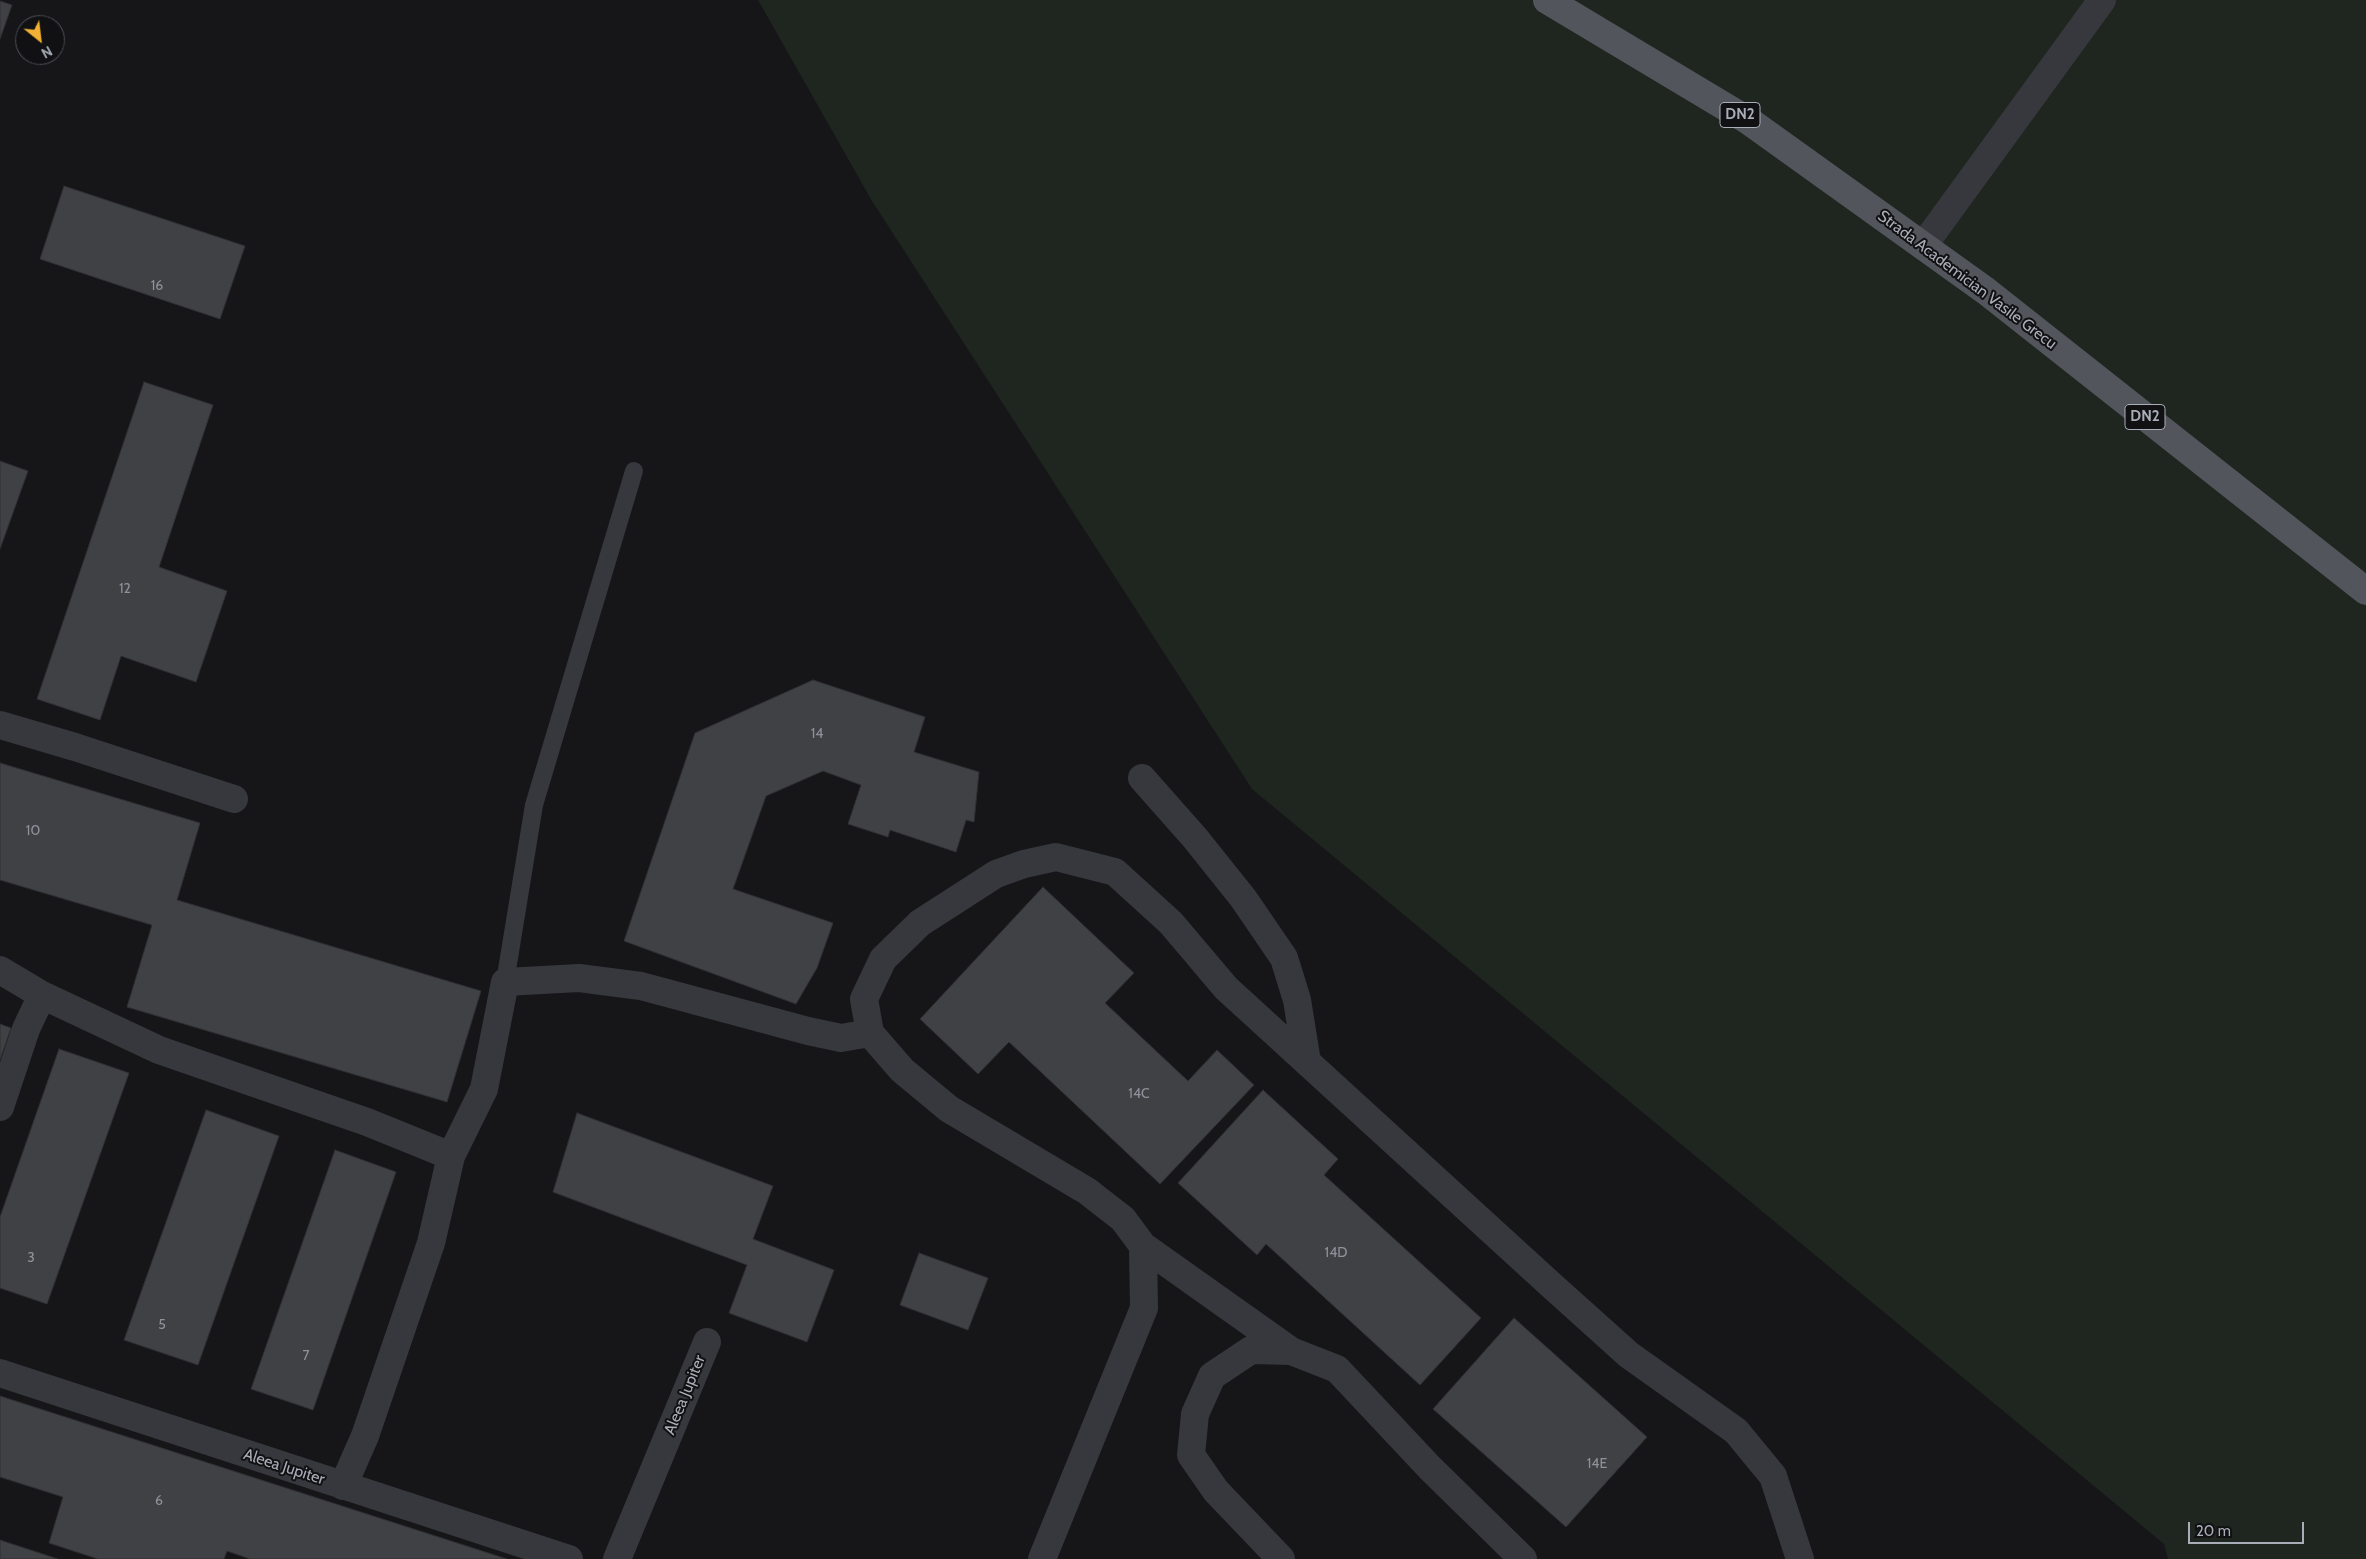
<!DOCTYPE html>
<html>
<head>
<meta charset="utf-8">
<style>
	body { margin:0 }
	#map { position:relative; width:2366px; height:1559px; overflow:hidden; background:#161618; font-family:Cabin,sans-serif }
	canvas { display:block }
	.north { position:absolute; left:15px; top:15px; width:50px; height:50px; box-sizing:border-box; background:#111113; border:1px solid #4d4f55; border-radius:50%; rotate:151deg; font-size:14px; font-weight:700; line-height:20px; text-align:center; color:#a8adb8 }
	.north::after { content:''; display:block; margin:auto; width:18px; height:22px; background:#f2b134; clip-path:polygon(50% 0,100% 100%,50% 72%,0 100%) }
	.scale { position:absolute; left:2188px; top:1522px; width:116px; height:22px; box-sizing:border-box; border:2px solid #a8adb8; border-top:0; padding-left:6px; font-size:15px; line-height:18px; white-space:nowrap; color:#a8adb8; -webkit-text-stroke:4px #111113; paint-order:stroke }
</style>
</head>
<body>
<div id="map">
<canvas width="2366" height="1559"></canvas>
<div class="north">N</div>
<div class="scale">20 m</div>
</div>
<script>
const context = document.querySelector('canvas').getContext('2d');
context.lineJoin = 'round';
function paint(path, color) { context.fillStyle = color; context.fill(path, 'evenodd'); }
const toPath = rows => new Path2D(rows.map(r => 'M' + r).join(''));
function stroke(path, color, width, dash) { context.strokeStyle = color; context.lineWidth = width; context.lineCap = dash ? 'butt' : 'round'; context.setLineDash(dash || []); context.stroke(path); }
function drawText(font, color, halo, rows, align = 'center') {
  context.font = font + ' Cabin,sans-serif'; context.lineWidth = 4; context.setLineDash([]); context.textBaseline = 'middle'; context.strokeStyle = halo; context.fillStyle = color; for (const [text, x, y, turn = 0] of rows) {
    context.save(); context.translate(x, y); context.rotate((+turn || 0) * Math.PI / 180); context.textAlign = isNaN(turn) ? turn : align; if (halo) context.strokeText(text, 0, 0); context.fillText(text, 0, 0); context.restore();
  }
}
paint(toPath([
	[758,0,2366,0,2366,1559,2168,1559,2164,1544,1252,789,872,201]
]), '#1e261f');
const building = toPath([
	[0,1,12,5,0,39,0,1],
	[64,186,245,246,220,319,40,259,64,186],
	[144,382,213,405,159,567,227,591,196,682,121,656,100,720,37,699,144,382],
	[0,461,28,471,0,549,0,461],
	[813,680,925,717,914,752,979,772,974,822,966,820,956,852,890,830,888,837,848,824,861,785,823,771,766,796,733,889,833,923,817,968,796,1004,624,941,695,733,813,680],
	[0,763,200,823,177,900,481,991,447,1102,127,1007,152,925,0,880,0,763],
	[1043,887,1134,973,1105,1003,1188,1081,1217,1050,1254,1085,1160,1184,1009,1042,978,1074,920,1019,1043,887],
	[0,1024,11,1028,0,1060,0,1024],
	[59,1049,129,1073,47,1304,0,1288,0,1217,59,1049],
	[1263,1090,1338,1159,1324,1175,1481,1318,1420,1385,1266,1244,1257,1255,1178,1183,1263,1090],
	[206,1110,279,1136,198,1365,124,1340,206,1110],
	[577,1113,773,1186,753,1239,834,1270,807,1342,729,1313,747,1265,553,1192,577,1113],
	[335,1150,396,1172,313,1410,251,1389,335,1150],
	[919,1253,988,1278,968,1330,900,1305,919,1253],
	[1514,1318,1647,1437,1566,1527,1433,1409,1514,1318],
	[0,1396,507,1559,250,1559,227,1551,224,1559,98,1559,49,1543,63,1497,0,1477,0,1396],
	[0,1540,58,1559,0,1559,0,1540]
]);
paint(building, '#404145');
stroke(building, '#303034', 1);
stroke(toPath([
	[505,982,534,805,634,471]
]), '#37383d', 18);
stroke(toPath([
	[1923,246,2102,0],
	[0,725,75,747,234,799],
	[1142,778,1195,838,1243,898,1284,958,1297,1000,1307,1062],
	[0,970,42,995,159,1050,367,1122,451,1156],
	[0,1107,26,1029,42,995],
	[1143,1246,1291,1351],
	[0,1373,569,1559],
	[343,1486,365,1436,431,1243,451,1156,484,1089,505,982,579,978,641,986,808,1031,841,1038,870,1033],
	[617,1559,707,1342],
	[1042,1559,1144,1308,1143,1246,1123,1219,1087,1191,949,1109,902,1070,870,1033,864,999,883,959,920,923,996,874,1024,864,1056,857,1115,872,1171,923,1226,988,1550,1284,1629,1355,1736,1431,1773,1476,1800,1559],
	[1281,1559,1216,1491,1191,1455,1195,1414,1212,1376,1251,1350,1291,1351,1337,1369,1430,1468,1523,1559]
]), '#37383d', 28);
stroke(toPath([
	[1547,0,1749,121,1986,291,2366,591]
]), '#53555c', 28);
drawText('14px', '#8e929b', null, [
	["16",157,286],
	["12",125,589],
	["14",817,734],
	["10",33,831],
	["14C",1139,1094],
	["14D",1336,1253],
	["3",31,1258],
	["5",162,1325],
	["7",306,1356],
	["14E",1597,1464],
	["6",159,1501]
]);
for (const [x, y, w] of [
	[1740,115,40],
	[2145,417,40]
]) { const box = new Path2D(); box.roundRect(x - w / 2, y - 12.5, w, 25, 4); context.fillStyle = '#111113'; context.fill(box); stroke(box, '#a8adb8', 1); }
drawText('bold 15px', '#a8adb8', null, [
	["DN2",1740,115],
	["DN2",2145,417]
]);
drawText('16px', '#a8adb8', '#111113', [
	["Strada Academician Vasile Grecu",1967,280,37],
	["Aleea Jupiter",685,1395,-68],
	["Aleea Jupiter",284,1467,18]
]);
</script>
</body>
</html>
